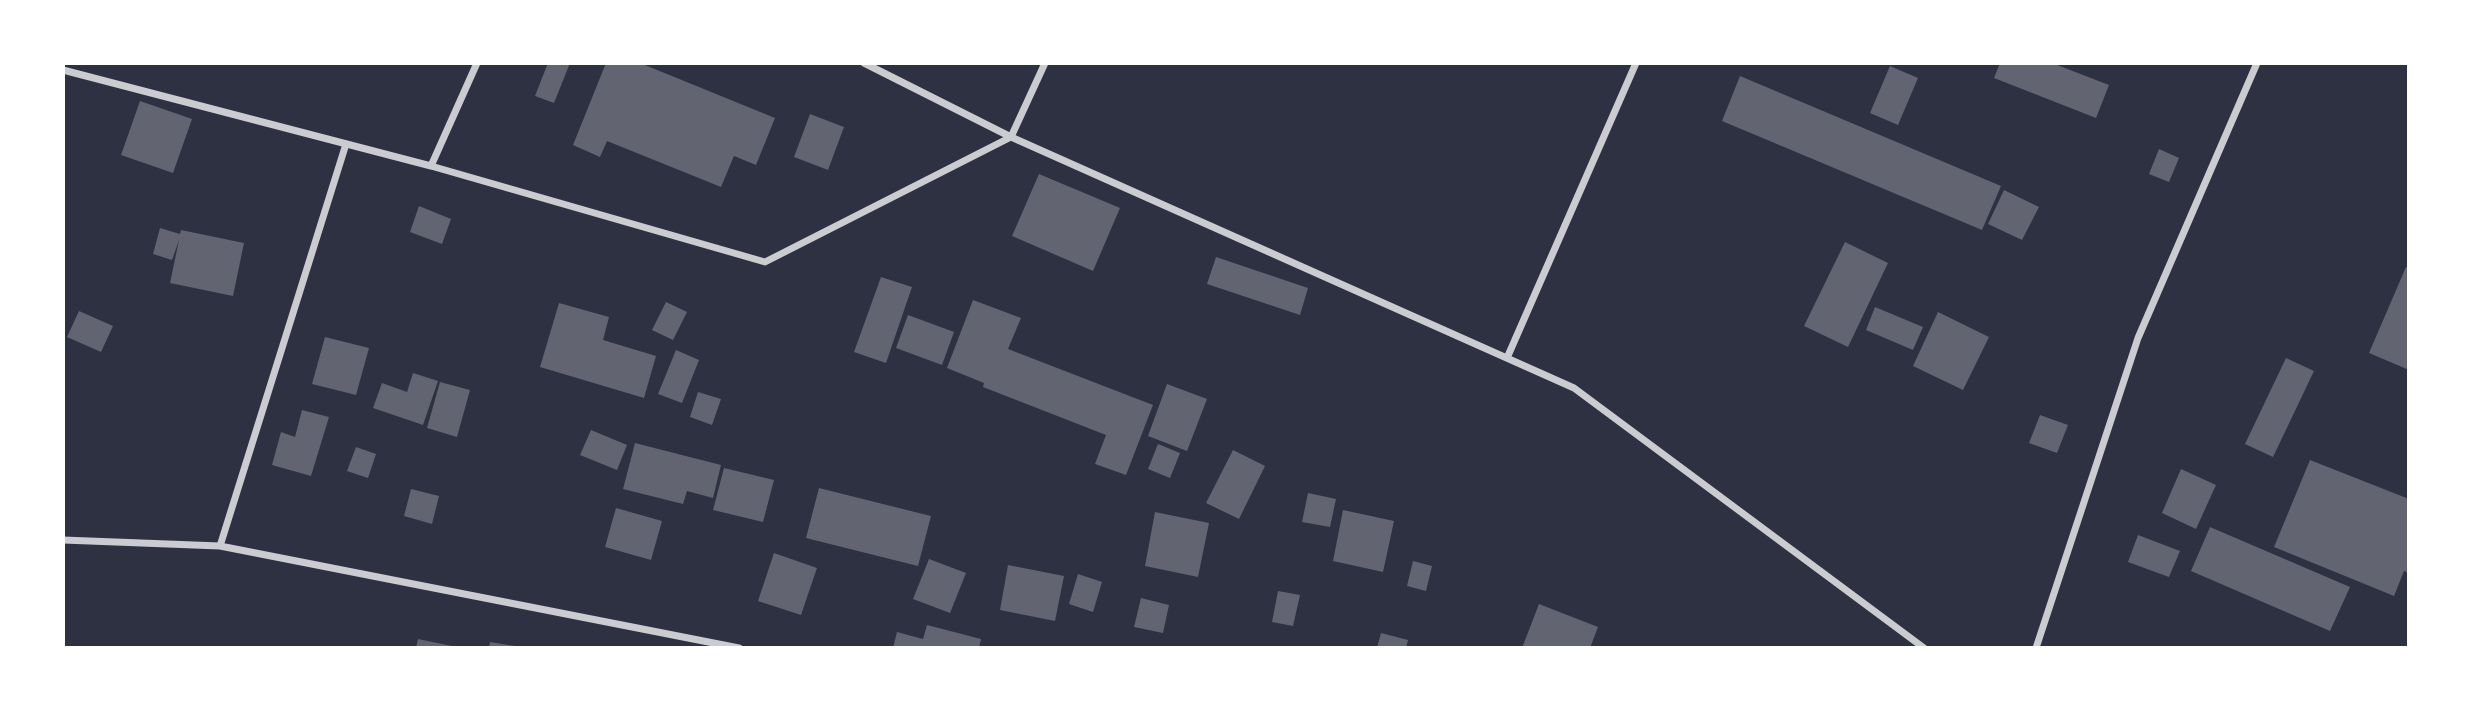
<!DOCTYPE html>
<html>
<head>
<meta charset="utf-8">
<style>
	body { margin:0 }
	#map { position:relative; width:2472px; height:711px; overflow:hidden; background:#2d3142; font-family:Montserrat,sans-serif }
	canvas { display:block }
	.frame { position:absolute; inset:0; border:65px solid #fff; pointer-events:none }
</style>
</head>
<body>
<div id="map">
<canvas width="2472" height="711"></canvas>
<div class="frame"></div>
</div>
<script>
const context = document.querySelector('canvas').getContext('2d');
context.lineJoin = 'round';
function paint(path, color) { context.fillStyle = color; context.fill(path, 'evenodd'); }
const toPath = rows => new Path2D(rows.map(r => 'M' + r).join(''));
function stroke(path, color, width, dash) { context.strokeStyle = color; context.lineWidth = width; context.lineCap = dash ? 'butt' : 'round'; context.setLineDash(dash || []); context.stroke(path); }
paint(toPath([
	[548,63,570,63,554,103,535,96],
	[606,63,640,63,775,118,756,165,734,156,721,187,607,141,600,157,573,145],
	[2000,63,2052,63,2109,85,2096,118,1994,78],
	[1890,66,1918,78,1898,125,1870,113],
	[1740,76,2001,186,1982,230,1722,121],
	[140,101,192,119,173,173,121,155],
	[810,114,844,127,828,170,794,157],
	[2159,149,2179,158,2169,182,2149,174],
	[1039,174,1120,208,1093,271,1012,236],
	[2004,190,2039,207,2022,240,1988,224],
	[419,206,451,219,442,244,410,232],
	[160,228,180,234,181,230,244,243,233,296,170,283,179,240,172,260,153,254],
	[1845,242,1888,263,1848,347,1804,326],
	[1216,257,1308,288,1300,315,1207,284],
	[2406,267,2409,268,2409,370,2369,353],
	[881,277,912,287,886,363,854,352],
	[973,300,1021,318,1008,349,1153,405,1126,475,1095,464,1106,435,983,387,984,383,947,368],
	[666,302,687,312,673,340,652,330],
	[559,303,609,317,603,340,656,356,644,398,540,367],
	[1875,307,1923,327,1913,350,1866,330],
	[79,311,113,326,101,352,67,337],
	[1938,312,1989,337,1963,390,1913,366],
	[908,315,954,332,942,365,896,348],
	[325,337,369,348,356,395,312,384],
	[676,350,699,360,682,403,658,394],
	[2286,358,2314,371,2273,457,2245,444],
	[413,373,438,381,423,425,373,408,382,383,407,392],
	[440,382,470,390,457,437,427,428],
	[1167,384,1207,399,1187,451,1148,436],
	[698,392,721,399,712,425,690,417],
	[302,410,329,417,311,476,272,465,281,432,295,437],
	[2040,415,2068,425,2057,453,2029,443],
	[591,430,627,445,617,470,580,455],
	[635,443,721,465,713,498,687,491,683,504,623,489],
	[1158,444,1180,453,1170,478,1148,469],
	[356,447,376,454,368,478,347,471],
	[1233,450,1265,466,1239,519,1206,503],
	[2310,460,2409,499,2409,573,2404,571,2394,596,2274,547],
	[724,468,774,480,763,522,713,510],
	[2181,469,2216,485,2196,529,2162,513],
	[819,488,931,516,918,566,806,538],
	[411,489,439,496,432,524,404,516],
	[1308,493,1336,499,1330,527,1302,522],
	[616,508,662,521,651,560,605,547],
	[1343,510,1394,521,1383,572,1333,561],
	[1155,512,1209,523,1198,577,1145,566],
	[2210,527,2350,587,2330,631,2191,571],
	[2138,535,2180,551,2169,577,2128,562],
	[774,553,817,568,801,615,758,601],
	[929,559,966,573,950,613,913,599],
	[1413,561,1432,566,1426,591,1407,586],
	[1008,565,1064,576,1055,621,1000,610],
	[1078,574,1102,582,1093,612,1069,604],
	[1278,591,1300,595,1293,626,1272,622],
	[1141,598,1169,605,1163,633,1134,627],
	[1539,604,1598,627,1590,648,1522,648],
	[927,625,981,639,979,648,893,648,897,632,923,639],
	[1381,633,1408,640,1406,648,1377,648],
	[418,639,457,647,456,648,416,648],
	[490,642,521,647,521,648,489,648]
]), '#626471');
stroke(toPath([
	[864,63,1011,137,1045,63],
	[63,70,431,166,765,262,1011,137,1574,388,1924,648],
	[431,166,477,63],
	[1507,358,1636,63],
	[63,540,220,546,739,648],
	[220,546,346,144],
	[2036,648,2138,338,2257,63]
]), '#caccd0', 7);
</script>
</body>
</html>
